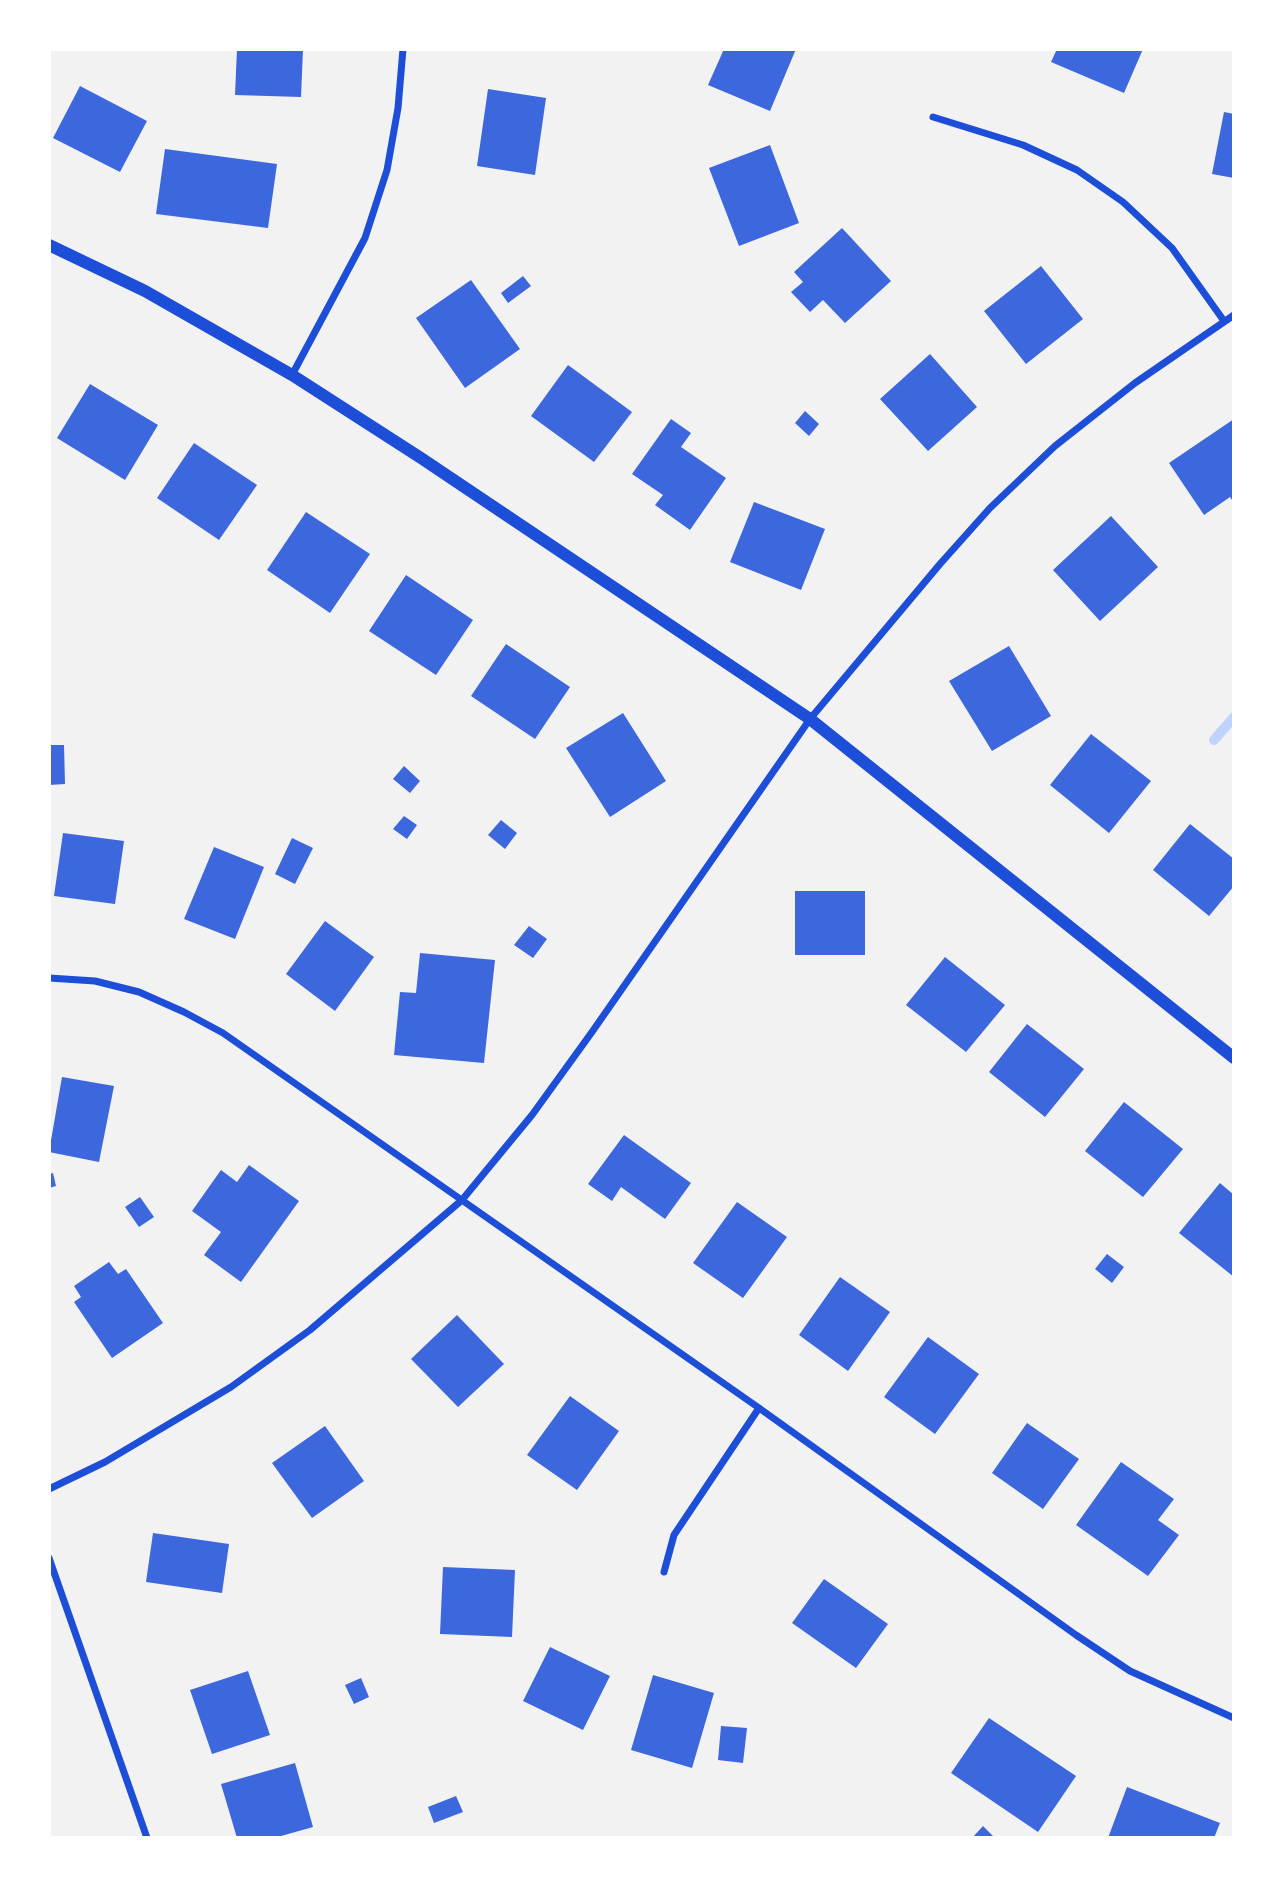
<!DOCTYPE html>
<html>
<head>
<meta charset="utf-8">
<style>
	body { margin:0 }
	#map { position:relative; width:1283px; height:1887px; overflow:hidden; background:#f2f2f2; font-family:"Roboto Condensed",sans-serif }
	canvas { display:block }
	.frame { position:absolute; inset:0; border:51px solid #fff; pointer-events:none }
</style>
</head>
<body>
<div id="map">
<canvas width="1283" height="1887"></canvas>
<div class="frame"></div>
</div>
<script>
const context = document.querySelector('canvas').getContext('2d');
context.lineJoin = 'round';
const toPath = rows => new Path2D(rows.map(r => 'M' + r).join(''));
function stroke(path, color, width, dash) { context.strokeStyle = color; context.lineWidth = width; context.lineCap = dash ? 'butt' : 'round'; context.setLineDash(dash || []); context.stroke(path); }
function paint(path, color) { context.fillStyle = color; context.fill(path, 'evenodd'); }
stroke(toPath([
	[1214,740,1234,717]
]), '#bfd3fe', 10);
paint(toPath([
	[237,49,303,49,301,97,235,95],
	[724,49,796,49,770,111,708,85],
	[1057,49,1143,49,1124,93,1051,62],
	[80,86,147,121,120,172,53,138],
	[488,89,546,98,535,175,477,166],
	[1224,112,1234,114,1234,178,1212,174],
	[770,145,799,223,739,246,709,168],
	[165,149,277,164,268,228,156,214],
	[842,228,891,281,845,323,823,300,810,312,791,292,803,282,794,272],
	[1041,266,1083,319,1026,364,984,311],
	[523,276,531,286,508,303,501,293],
	[471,280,520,349,465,388,416,318],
	[930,354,977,407,928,451,880,399],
	[568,365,632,412,594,462,531,416],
	[90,384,158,425,125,480,57,438],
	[805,411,819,424,809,436,795,423],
	[671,419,691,433,681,447,726,478,690,530,655,505,663,495,632,474],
	[1234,419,1234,503,1230,497,1204,515,1169,463],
	[194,443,257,485,219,540,157,498],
	[754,502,825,529,801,590,730,562],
	[306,512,370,554,330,613,267,570],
	[1111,516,1158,567,1100,621,1053,570],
	[406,575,473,620,436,675,369,631],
	[506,644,570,687,535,739,471,696],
	[1009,646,1051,716,992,751,949,681],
	[623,713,666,781,610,817,566,748],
	[1091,734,1151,781,1109,833,1050,785],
	[49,745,64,745,65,784,49,785],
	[404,766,420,781,410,793,393,779],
	[404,816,417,825,407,839,393,829],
	[501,820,517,833,505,849,488,835],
	[1190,824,1234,859,1234,886,1209,916,1153,870],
	[63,833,124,841,115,904,54,896],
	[292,838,313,848,295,884,275,874],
	[214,847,264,867,235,939,184,919],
	[795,891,865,891,865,955,795,955],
	[325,921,374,957,335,1011,286,974],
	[529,926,547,939,533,958,514,945],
	[420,953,495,960,484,1063,394,1055,400,992,416,993],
	[945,957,1005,1005,966,1052,906,1005],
	[1027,1024,1084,1069,1045,1117,989,1072],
	[62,1077,114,1086,99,1162,49,1152],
	[1124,1102,1183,1149,1143,1197,1085,1151],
	[624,1135,691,1183,665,1219,621,1187,612,1201,588,1184],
	[249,1165,299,1201,241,1282,204,1255,221,1232,192,1211,221,1170,237,1182],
	[53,1173,56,1186,49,1188,49,1174],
	[1220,1183,1234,1195,1234,1277,1179,1233],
	[140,1197,154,1217,139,1227,125,1207],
	[737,1202,787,1237,743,1298,693,1263],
	[1107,1254,1124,1267,1112,1283,1095,1269],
	[109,1262,118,1274,126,1269,163,1323,112,1358,74,1302,81,1297,74,1286],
	[840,1277,890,1312,848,1371,799,1335],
	[457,1315,504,1364,458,1407,411,1359],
	[928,1337,979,1374,935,1434,884,1397],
	[570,1396,619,1431,577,1490,527,1455],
	[1027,1423,1079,1459,1043,1509,992,1473],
	[325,1426,364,1481,312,1518,272,1463],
	[1121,1462,1174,1499,1158,1520,1179,1535,1148,1576,1076,1525],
	[153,1533,229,1544,222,1593,146,1582],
	[443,1567,515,1570,512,1637,440,1634],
	[824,1579,888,1624,856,1668,792,1623],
	[550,1647,610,1676,583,1730,523,1701],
	[248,1671,270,1735,212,1754,190,1690],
	[653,1675,714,1693,692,1768,631,1750],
	[361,1678,369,1697,354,1704,345,1685],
	[989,1718,1076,1776,1038,1832,951,1773],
	[721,1726,747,1728,743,1763,718,1760],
	[295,1763,313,1827,274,1838,237,1838,221,1784],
	[1127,1787,1220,1823,1214,1838,1108,1838],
	[456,1796,463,1812,434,1823,428,1807],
	[983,1826,995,1838,972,1838]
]), '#3d67dc');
stroke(toPath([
	[933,117,1023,145,1077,170,1123,202,1172,248,1224,321],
	[292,375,365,238,387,170,398,108,403,49],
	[49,978,95,981,139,992,184,1012,223,1033,759,1408,1076,1635,1130,1671,1234,1718],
	[49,1489,105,1462,231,1387,310,1330,462,1200,532,1115,592,1032,810,719,940,564,990,508,1055,446,1135,383,1234,315],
	[49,1558,147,1838],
	[664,1572,674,1535,759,1408]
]), '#1d4ed8', 7);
stroke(toPath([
	[49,245,145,291,292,375,421,458,810,719,1234,1058]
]), '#1d4ed8', 12);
</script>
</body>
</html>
